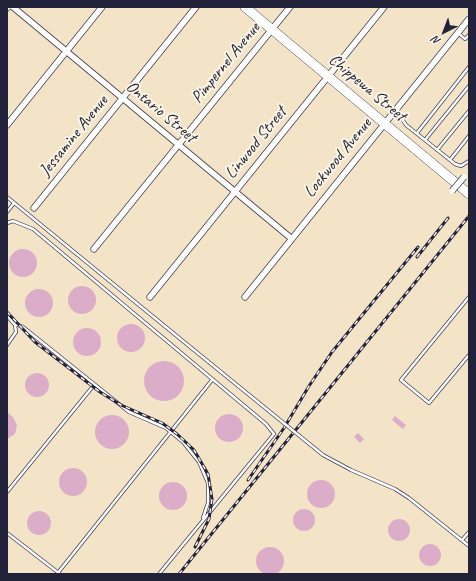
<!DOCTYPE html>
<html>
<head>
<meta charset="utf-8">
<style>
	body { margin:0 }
	#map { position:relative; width:476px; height:581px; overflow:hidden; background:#f4e4c7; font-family:Caveat,sans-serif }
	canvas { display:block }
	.frame { position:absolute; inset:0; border:8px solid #22223b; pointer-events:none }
	.north { position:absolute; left:424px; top:12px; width:40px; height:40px; -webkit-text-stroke:3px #fcf5e5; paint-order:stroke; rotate:222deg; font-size:11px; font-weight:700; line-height:16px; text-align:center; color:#22223b }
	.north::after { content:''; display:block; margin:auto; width:14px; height:18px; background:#22223b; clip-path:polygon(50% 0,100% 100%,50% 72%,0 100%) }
</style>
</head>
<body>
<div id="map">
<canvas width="476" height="581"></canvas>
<div class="frame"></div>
<div class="north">N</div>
</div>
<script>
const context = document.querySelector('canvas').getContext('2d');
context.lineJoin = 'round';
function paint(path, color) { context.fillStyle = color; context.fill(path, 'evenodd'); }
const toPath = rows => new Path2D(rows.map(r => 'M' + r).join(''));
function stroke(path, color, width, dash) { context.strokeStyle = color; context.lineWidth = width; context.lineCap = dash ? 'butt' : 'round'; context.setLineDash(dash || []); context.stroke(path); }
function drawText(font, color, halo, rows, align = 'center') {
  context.font = font + ' Caveat,sans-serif'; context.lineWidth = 4; context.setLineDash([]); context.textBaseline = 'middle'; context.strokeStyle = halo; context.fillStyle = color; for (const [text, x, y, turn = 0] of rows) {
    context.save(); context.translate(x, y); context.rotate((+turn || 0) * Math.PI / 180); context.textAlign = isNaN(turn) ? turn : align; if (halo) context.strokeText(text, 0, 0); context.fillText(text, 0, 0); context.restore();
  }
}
paint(toPath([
	'9 263a14 14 0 1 1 28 0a14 14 0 1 1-28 0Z',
	'68 300a14 14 0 1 1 28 0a14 14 0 1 1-28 0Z',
	'25 303a14 14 0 1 1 28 0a14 14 0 1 1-28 0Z',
	'117 338a14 14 0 1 1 28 0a14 14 0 1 1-28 0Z',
	'73 342a14 14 0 1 1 28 0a14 14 0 1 1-28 0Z',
	'144 381a20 20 0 1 1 40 0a20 20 0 1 1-40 0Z',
	'25 385a12 12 0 1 1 24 0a12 12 0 1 1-24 0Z',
	[7,412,13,417,17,425,15,434,7,439],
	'215 428a14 14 0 1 1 28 0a14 14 0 1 1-28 0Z',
	'95 432a17 17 0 1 1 34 0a17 17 0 1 1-34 0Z',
	[395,416,406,425,403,429,392,420],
	[358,433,364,439,360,443,354,437],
	'59 482a14 14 0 1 1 28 0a14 14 0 1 1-28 0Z',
	'307 494a14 14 0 1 1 28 0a14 14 0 1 1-28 0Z',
	'159 496a14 14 0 1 1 28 0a14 14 0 1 1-28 0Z',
	'293 520a11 11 0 1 1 22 0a11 11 0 1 1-22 0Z',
	'27 523a12 12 0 1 1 24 0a12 12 0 1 1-24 0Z',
	'388 530a11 11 0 1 1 22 0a11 11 0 1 1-22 0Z',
	'419 555a11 11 0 1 1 22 0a11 11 0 1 1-22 0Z',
	'256 561a14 14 0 1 1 28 0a14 14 0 1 1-28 0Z'
]), '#dbadc9');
const lane = toPath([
	[458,33,465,39,469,35],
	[396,110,406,125,455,164,461,166,469,161],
	[417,133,469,67],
	[425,140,469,86],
	[437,150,469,111],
	[450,160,469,136],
	[7,197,178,337],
	[7,212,14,203],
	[7,223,13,221,33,229,266,424,274,434,159,574],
	[469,297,401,380,429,403,469,355],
	[7,316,15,325,16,332,7,345],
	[13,323,23,327,129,412,166,428,183,442,199,462,208,483,208,503,203,518],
	[7,492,94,385],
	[409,498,469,546],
	[7,533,60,574],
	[462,540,469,532],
	[57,574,212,380]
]);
const street = toPath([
	[13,7,292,239],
	[7,8,8,7],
	[7,125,102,7],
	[34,208,196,7],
	[94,249,290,7],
	[150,297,384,7],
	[245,297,469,19]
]);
const primary = toPath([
	[245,7,469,194]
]);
stroke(lane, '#423f50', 4);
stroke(street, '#423f50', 7);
stroke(primary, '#423f50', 10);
stroke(lane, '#fff', 2.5);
stroke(street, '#fff', 5.5);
stroke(primary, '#fff', 9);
const rail = toPath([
	[417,257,448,218],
	[7,312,35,342,100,392,121,405,162,423,177,434,194,450,208,474,212,499,209,519,195,547],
	[248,480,284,428,309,386,332,352,418,247],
	[179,574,469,216]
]);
stroke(rail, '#22223b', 3);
stroke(rail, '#fcf5e5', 1.5, [4.5]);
const laneBridge = toPath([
	[178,337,323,455,351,470,395,489,409,498]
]);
const streetBridge = toPath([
	[452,191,464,177]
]);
stroke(laneBridge, '#423f50', 4, []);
stroke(streetBridge, '#423f50', 7, []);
stroke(laneBridge, '#fff', 2.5);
stroke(streetBridge, '#fff', 5.5);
drawText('17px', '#22223b', '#fcf5e5', [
	["Pimpernel Avenue",226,63,-51],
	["Chippewa Street",367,88,40],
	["Ontario Street",161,112,40],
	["Jessamine Avenue",74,136,-51],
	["Linwood Street",256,143,-51],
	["Lockwood Avenue",338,158,-51]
]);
</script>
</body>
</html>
